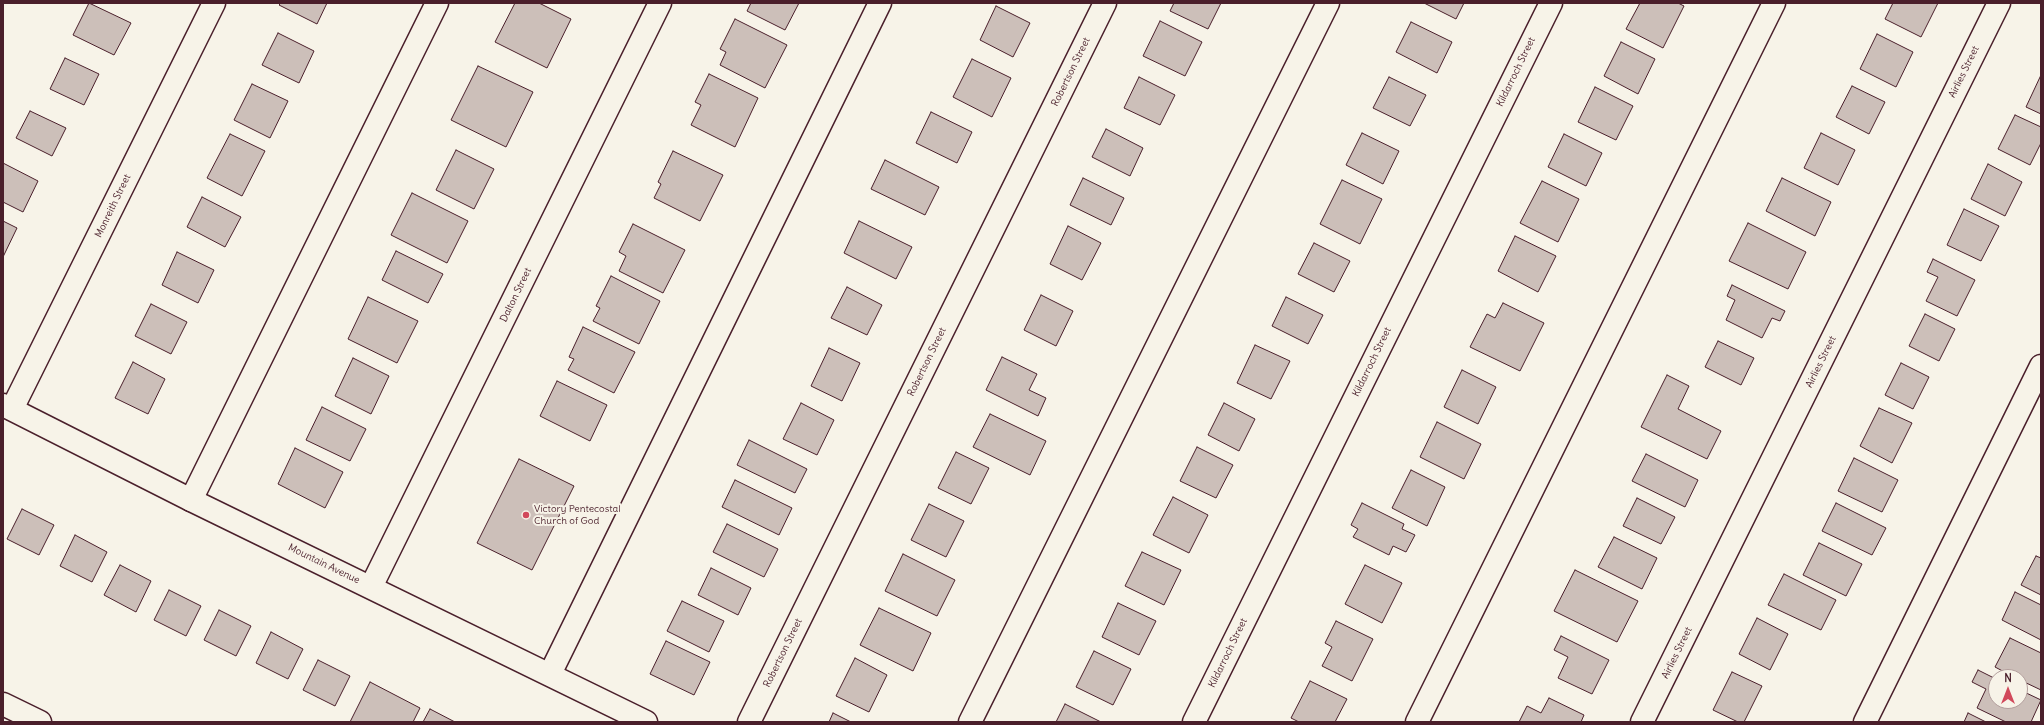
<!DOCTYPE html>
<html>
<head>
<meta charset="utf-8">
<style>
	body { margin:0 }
	#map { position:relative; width:2044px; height:725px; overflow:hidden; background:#f7f3e8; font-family:Delius,sans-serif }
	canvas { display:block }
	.frame { position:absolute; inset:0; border:4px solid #4a1f2b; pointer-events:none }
	.north { position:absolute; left:1988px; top:669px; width:40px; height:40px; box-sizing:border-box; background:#f7f3e8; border:1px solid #b29e9c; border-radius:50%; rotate:0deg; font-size:11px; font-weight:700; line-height:16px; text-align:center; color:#4a1f2b }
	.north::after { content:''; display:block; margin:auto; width:14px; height:18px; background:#d1495b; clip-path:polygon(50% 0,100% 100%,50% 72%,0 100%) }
</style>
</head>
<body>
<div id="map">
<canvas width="2044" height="725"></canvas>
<div class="frame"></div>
<div class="north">N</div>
</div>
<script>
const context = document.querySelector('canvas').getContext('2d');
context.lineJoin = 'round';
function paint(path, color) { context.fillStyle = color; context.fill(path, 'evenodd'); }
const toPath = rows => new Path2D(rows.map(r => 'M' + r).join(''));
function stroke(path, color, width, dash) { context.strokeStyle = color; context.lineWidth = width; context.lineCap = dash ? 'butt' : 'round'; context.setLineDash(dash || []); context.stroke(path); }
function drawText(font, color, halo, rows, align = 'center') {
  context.font = font + ' Delius,sans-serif'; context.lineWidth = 4; context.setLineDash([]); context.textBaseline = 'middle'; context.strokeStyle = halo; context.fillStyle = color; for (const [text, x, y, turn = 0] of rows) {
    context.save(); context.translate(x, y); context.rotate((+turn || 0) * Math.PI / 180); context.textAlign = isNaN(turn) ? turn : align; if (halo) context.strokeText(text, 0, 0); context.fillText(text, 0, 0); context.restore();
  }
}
const building = toPath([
	[89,3,131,23,114,55,73,35,89,3],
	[281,3,327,3,317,24,279,5,281,3],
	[515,3,539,3,571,19,547,68,495,42,515,3],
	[751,3,799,3,785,30,747,11,751,3],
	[1174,3,1221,3,1208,29,1170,11,1174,3],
	[1424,3,1464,3,1456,19,1424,3],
	[1640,3,1678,3,1684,6,1663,48,1626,29,1640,3],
	[1893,3,1938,3,1921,37,1885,19,1893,3],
	[996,6,1030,23,1013,57,980,40,996,6],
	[735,19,787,45,765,88,720,65,726,52,720,49,735,19],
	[1160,21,1202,42,1185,76,1143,56,1160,21],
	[1411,22,1452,42,1437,73,1396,52,1411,22],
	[278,33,314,51,299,83,262,65,278,33],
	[1877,34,1913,52,1896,87,1860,69,1877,34],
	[1621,42,1655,59,1638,94,1604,76,1621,42],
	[65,58,99,74,84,105,50,89,65,58],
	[972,59,1011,78,992,117,953,97,972,59],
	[478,66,533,92,506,147,451,120,478,66],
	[709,74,758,98,735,147,691,125,701,105,695,102,709,74],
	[2041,75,2041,114,2026,107,2041,75],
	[1139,77,1175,95,1160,125,1124,108,1139,77],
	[1389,77,1426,95,1410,126,1373,108,1389,77],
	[252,84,288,101,270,138,234,120,252,84],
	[1852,86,1885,102,1869,134,1836,117,1852,86],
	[1595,87,1633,106,1616,140,1578,122,1595,87],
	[30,111,66,128,52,156,16,138,30,111],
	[931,112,972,132,957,163,916,143,931,112],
	[2015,115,2041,127,2041,143,2030,165,1998,149,2015,115],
	[1106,129,1143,148,1130,176,1092,157,1106,129],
	[1362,133,1399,151,1383,184,1346,165,1362,133],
	[1821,133,1855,150,1838,185,1804,168,1821,133],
	[230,134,265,151,242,196,207,178,230,134],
	[1564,134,1602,153,1586,186,1548,167,1564,134],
	[456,150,494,169,474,209,436,190,456,150],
	[673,151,723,175,700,221,654,198,661,184,658,182,673,151],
	[885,160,939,187,925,215,871,189,885,160],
	[3,163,38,181,23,212,3,202,3,163],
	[1988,164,2022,182,2005,216,1971,199,1988,164],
	[1083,178,1124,198,1111,225,1070,205,1083,178],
	[1782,178,1831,202,1815,236,1766,211,1782,178],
	[1342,180,1382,199,1360,244,1320,224,1342,180],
	[1542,181,1579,199,1558,242,1520,223,1542,181],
	[412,193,468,221,447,263,391,235,412,193],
	[202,197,241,217,225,247,187,227,202,197],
	[1964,209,1999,226,1981,261,1947,245,1964,209],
	[3,221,17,228,3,257,3,221],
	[859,221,912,247,896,279,844,253,859,221],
	[1748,223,1806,252,1788,289,1729,261,1748,223],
	[633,224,685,250,663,293,619,271,626,256,619,252,633,224],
	[1068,226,1101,243,1082,280,1050,264,1068,226],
	[1515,236,1556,256,1538,292,1498,271,1515,236],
	[1314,243,1350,261,1334,292,1298,274,1314,243],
	[396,251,443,274,428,303,382,280,396,251],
	[177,252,214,270,198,303,162,285,177,252],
	[1933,259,1975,280,1957,316,1926,301,1938,277,1927,272,1933,259],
	[611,276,660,301,639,344,593,321,600,308,596,306,611,276],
	[1732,285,1785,311,1780,321,1772,318,1762,338,1726,320,1735,300,1727,296,1732,285],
	[847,287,882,305,867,335,831,318,847,287],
	[1041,295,1073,311,1056,346,1024,330,1041,295],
	[368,297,418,321,397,363,348,339,368,297],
	[1286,297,1323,315,1308,344,1272,326,1286,297],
	[1503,303,1544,323,1520,371,1470,347,1487,314,1495,318,1503,303],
	[151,304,187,322,171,354,135,336,151,304],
	[1925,314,1955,329,1939,361,1909,346,1925,314],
	[583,327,635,352,614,393,568,370,574,359,569,357,583,327],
	[1718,341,1754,358,1741,385,1705,367,1718,341],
	[1255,345,1290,361,1271,399,1237,383,1255,345],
	[829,348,860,363,842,401,811,386,829,348],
	[1002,357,1037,374,1029,390,1046,398,1038,416,986,390,1002,357],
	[353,358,389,376,371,414,335,396,353,358],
	[133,362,165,379,148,414,115,398,133,362],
	[1901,363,1929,377,1913,409,1885,395,1901,363],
	[1462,370,1496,387,1478,424,1444,407,1462,370],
	[1667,375,1689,386,1678,409,1721,431,1707,459,1641,427,1667,375],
	[557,381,607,405,590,441,540,416,557,381],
	[801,403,834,420,817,455,783,439,801,403],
	[1224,403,1255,419,1239,451,1208,435,1224,403],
	[322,407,366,429,350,461,306,440,322,407],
	[1879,408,1912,423,1892,463,1860,446,1879,408],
	[990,414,1046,441,1030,475,973,447,990,414],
	[1437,422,1481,444,1464,479,1420,457,1437,422],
	[749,440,807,469,795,493,737,465,749,440],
	[1197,447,1233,465,1216,498,1180,481,1197,447],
	[295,448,343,472,325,508,278,484,295,448],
	[956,452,989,468,971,504,938,488,956,452],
	[1646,454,1698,480,1685,507,1632,481,1646,454],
	[1854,458,1898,480,1882,512,1838,491,1854,458],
	[519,459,574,486,532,570,477,543,519,459],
	[1411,470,1445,487,1427,526,1392,508,1411,470],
	[735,480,792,508,779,535,722,507,735,480],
	[1173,497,1208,515,1189,553,1153,535,1173,497],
	[1637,498,1675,517,1661,544,1623,526,1637,498],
	[1362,503,1404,524,1402,529,1415,535,1406,552,1393,546,1389,555,1353,537,1358,529,1351,525,1362,503],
	[1836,503,1886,528,1872,555,1822,531,1836,503],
	[929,504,964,521,946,557,911,540,929,504],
	[22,509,54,525,39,555,7,539,22,509],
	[727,524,778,549,764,577,713,552,727,524],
	[75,535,107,552,92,582,60,566,75,535],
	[1614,537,1657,558,1642,589,1598,567,1614,537],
	[1819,543,1862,564,1846,596,1803,575,1819,543],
	[1142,552,1181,570,1164,605,1125,586,1142,552],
	[903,554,955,580,937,616,885,591,903,554],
	[2036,556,2041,558,2041,595,2021,585,2036,556],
	[120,565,151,581,136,612,104,595,120,565],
	[1365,565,1402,583,1382,623,1345,604,1365,565],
	[711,568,751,588,738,615,698,595,711,568],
	[1575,570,1638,601,1617,642,1554,611,1575,570],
	[1784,574,1836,600,1821,630,1768,605,1784,574],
	[169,590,201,606,186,636,154,620,169,590],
	[2015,592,2041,605,2041,640,2002,620,2015,592],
	[682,601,724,621,709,652,667,631,682,601],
	[1118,603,1156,621,1139,655,1102,637,1118,603],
	[879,608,931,633,913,671,860,645,879,608],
	[219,610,251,626,236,656,204,640,219,610],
	[1757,618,1788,634,1770,670,1739,654,1757,618],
	[1336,621,1373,639,1352,681,1322,666,1332,647,1325,643,1336,621],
	[271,632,303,649,288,679,256,663,271,632],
	[1561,636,1609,660,1592,694,1558,678,1568,657,1554,650,1561,636],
	[2010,638,2041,653,2041,690,2020,680,2020,677,2014,677,1995,667,2010,638],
	[666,641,710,662,694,695,650,674,666,641],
	[1094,651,1131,669,1113,705,1076,687,1094,651],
	[855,658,887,675,869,712,836,696,855,658],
	[318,660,350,676,335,706,303,690,318,660],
	[1978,670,1996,679,1996,701,2020,701,2020,690,2041,700,2031,722,2006,722,1977,708,1986,689,1972,682,1978,670],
	[1732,672,1762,686,1744,722,1738,722,1713,710,1732,672],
	[1310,681,1347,699,1335,722,1299,722,1291,718,1310,681],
	[370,682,420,708,413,722,350,722,370,682],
	[1549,698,1584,715,1581,722,1519,722,1527,706,1541,713,1549,698],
	[1065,704,1101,722,1056,722,1065,704],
	[430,709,455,722,423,722,430,709],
	[833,713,851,722,829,722,833,713],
	[1968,713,1986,722,1964,722,1968,713]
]);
paint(building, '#ccbfb9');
stroke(building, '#4a1f2b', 1);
const minor = toPath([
	[12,409,214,3],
	[191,500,437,3],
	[371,587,660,3],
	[550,674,880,3],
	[3,704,40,722],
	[749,722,1105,3],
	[970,722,1328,3],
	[1194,722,1551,3],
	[1417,722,1774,3],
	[1642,722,1999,3],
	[1865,722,2041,366]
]);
const major = toPath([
	[3,405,191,500,646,722]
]);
stroke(minor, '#4a1f2b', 25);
stroke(major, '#4a1f2b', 25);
stroke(minor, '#f7f3e8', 22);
stroke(major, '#f7f3e8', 22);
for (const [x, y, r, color] of [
	[526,515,4,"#d1495b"]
]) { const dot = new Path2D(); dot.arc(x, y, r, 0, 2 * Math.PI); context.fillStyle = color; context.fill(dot); stroke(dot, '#f7f3e8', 1.5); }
drawText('10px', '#4a1f2b', '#f7f3e8', [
	["Robertson Street",1071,72,-64],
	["Kildarroch Street",1516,72,-64],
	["Airlies Street",1964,72,-64],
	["Monreith Street",113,206,-64],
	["Dalton Street",516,295,-64],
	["Robertson Street",927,362,-64],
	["Kildarroch Street",1372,362,-64],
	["Airlies Street",1821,362,-64],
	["Mountain Avenue",324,564,26],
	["Robertson Street",783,653,-64],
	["Kildarroch Street",1228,653,-64],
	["Airlies Street",1677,653,-64]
]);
drawText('10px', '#4a1f2b', '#f7f3e8', [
	["Victory Pentecostal",534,509],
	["Church of God",534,521]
], 'left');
</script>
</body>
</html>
